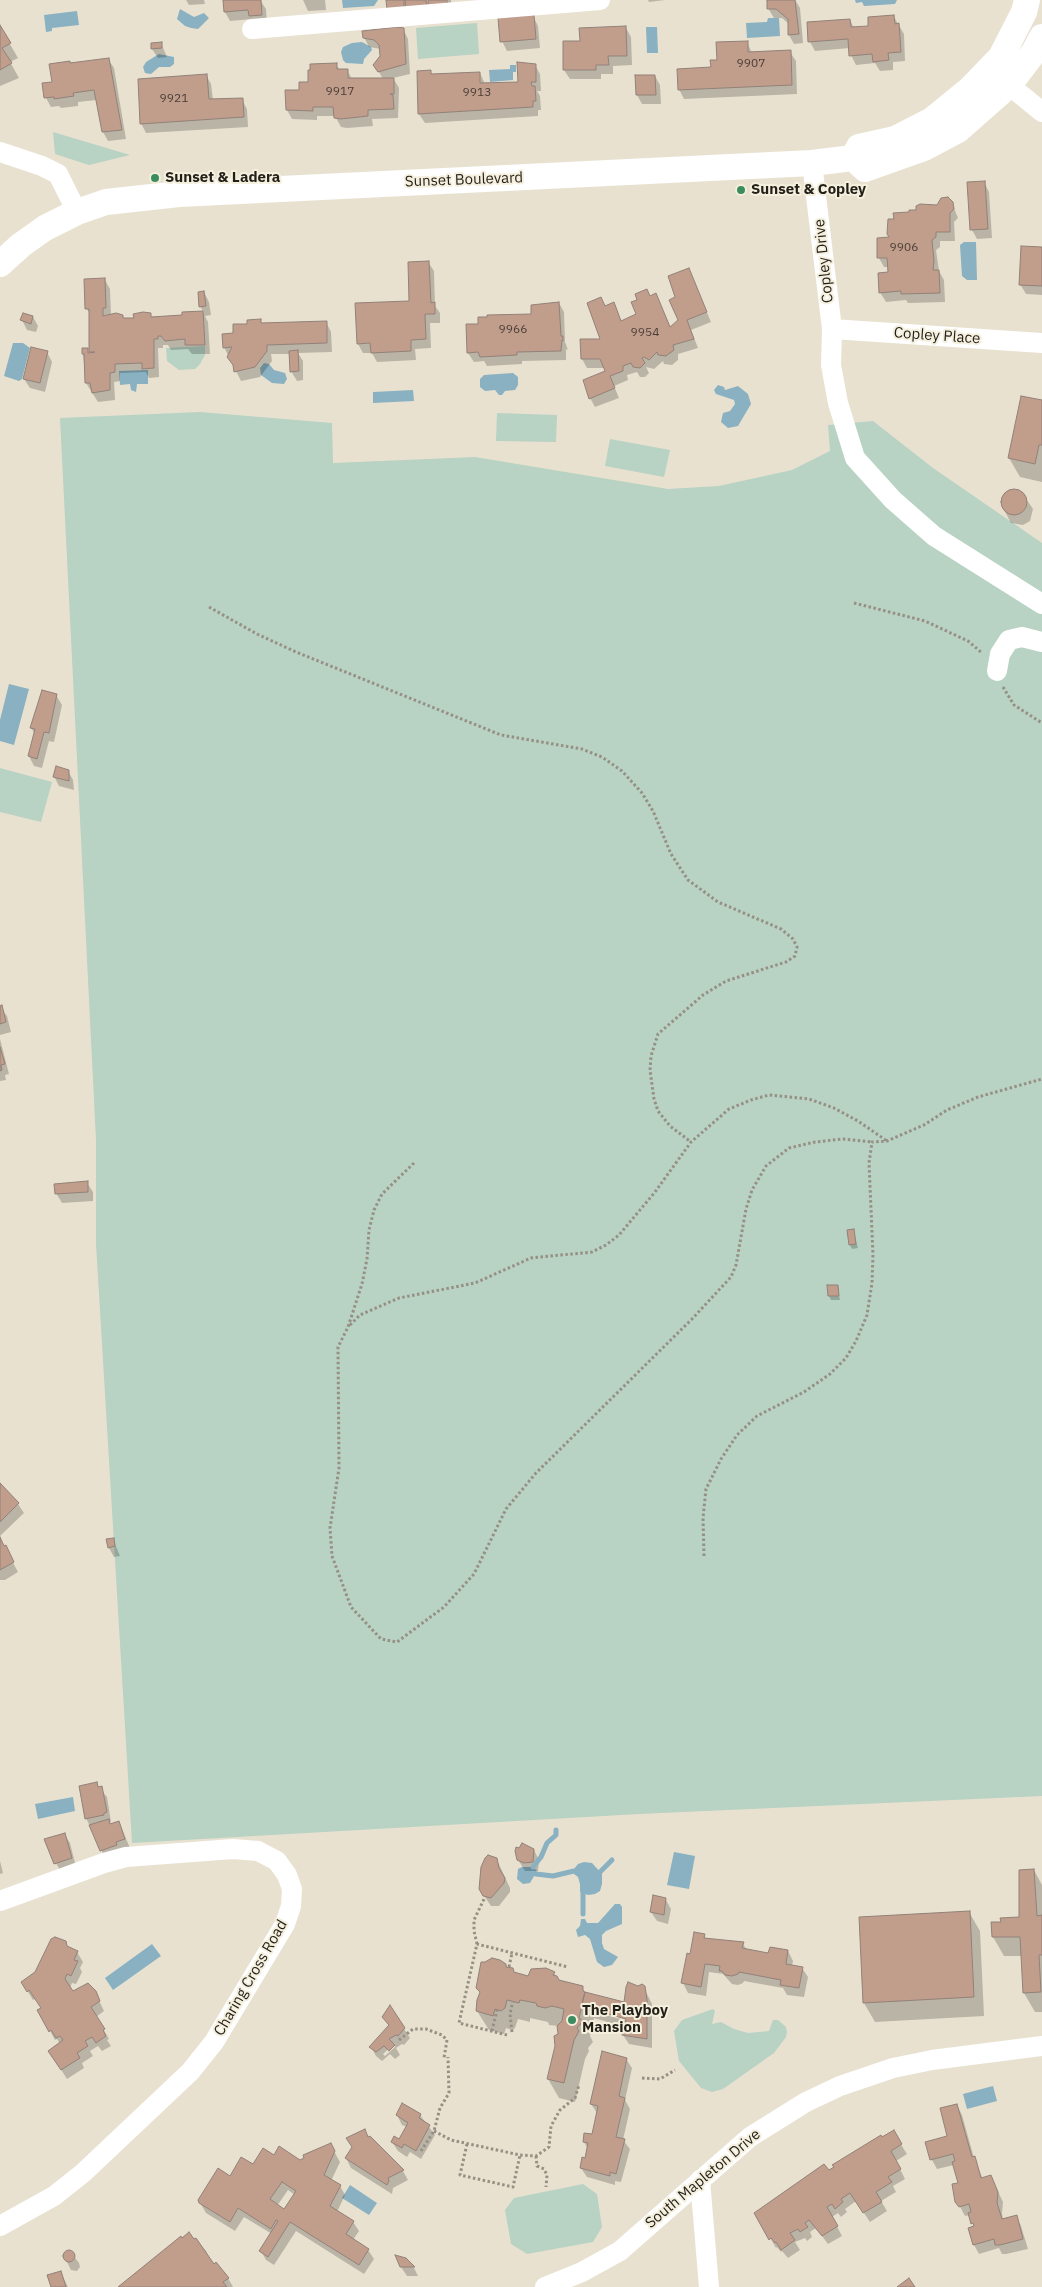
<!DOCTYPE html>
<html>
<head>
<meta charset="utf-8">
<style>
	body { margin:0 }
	canvas { display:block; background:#e8e1d0 }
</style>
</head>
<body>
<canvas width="1042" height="2287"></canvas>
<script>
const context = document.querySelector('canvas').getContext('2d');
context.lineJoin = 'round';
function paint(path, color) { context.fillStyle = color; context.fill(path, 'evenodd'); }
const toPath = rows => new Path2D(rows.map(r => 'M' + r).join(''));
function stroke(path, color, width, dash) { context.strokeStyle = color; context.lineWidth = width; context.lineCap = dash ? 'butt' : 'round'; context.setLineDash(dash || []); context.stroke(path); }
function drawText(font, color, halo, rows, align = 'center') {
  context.font = font + ' "IBM Plex Sans",sans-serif'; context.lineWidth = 4; context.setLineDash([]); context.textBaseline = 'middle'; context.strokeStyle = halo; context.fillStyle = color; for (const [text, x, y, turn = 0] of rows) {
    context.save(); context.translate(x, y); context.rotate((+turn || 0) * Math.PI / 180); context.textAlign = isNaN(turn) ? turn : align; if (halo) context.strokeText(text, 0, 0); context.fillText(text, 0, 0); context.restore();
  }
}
paint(toPath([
	[477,23,479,54,418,59,416,28],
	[53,132,130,155,89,165,55,154],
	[205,346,205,355,200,364,195,369,179,370,167,361,166,348],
	[200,412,332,423,333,463,475,457,668,489,719,486,792,470,830,451,828,425,873,421,933,468,1042,543,1042,1796,639,1814,132,1843,96,1244,96,1140,60,418],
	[497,413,557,415,556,442,496,441],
	[610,439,670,450,664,477,605,466],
	[0,768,52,782,41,822,0,812],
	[713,2009,715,2011,712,2024,721,2022,734,2029,748,2033,769,2031,773,2020,778,2020,786,2027,787,2032,786,2037,774,2053,723,2089,712,2092,701,2088,679,2061,674,2031,682,2020],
	[583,2184,597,2194,602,2227,593,2242,527,2254,511,2244,505,2210,514,2198]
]), '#b8d2c4');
paint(toPath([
	[342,0,378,0,374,6,343,8],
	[855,0,897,0,895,4,864,6,862,2,856,3],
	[180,9,194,17,204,13,209,18,198,29,191,28,185,26,177,19],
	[77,11,79,25,52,28,52,31,46,32,44,15],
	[768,18,779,18,780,36,747,38,746,23,767,22],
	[646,27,657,27,658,53,647,53],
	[362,42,371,47,372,50,364,59,363,64,346,63,343,60,341,52,343,47,352,43],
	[159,54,174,57,174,64,170,67,159,67,151,74,145,73,143,67,146,62],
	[510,65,516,65,516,72,513,72,513,80,490,82,489,70,510,69],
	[964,242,976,242,977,280,967,280,962,276,960,245],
	[13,343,23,343,30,348,22,379,19,381,4,376],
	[264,363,269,364,274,370,285,373,287,379,284,384,272,383,261,375,260,368],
	[148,370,148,384,137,384,136,392,131,390,130,384,120,385,119,371],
	[513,373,518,377,518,385,515,390,505,391,502,395,499,395,495,390,485,391,480,387,480,379,484,375],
	[718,385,724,387,725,390,738,386,748,394,751,404,738,426,728,428,721,422,723,413,730,411,735,404,734,400,716,394,714,390],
	[413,390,414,401,373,403,373,392],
	[9,684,29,689,14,745,0,741,0,720],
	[73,1797,75,1811,38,1819,35,1804],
	[674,1852,695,1856,689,1889,667,1885],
	[584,1862,592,1863,602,1874,602,1884,600,1891,595,1894,588,1895,580,1892,580,1884,578,1877,574,1874,574,1869,578,1864],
	[522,1867,533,1867,537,1871,530,1883,523,1884,517,1879,518,1869],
	[615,1904,620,1904,622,1907,622,1924,606,1931,602,1935,602,1943,604,1949,618,1957,612,1965,604,1967,597,1962,590,1939,585,1935,578,1937,576,1930,580,1926,581,1919,585,1919,587,1923,598,1923],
	[152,1944,161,1956,113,1990,105,1978],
	[993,2086,997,2101,967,2109,963,2094],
	[350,2185,377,2203,369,2215,342,2198]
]), '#89b1c1');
paint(toPath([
	[186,0,204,0,205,4,189,5],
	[224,0,260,0,266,9,267,24,252,19,230,21,225,12],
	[303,0,325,0,326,10,308,11],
	[388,0,427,0,429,4,429,0,451,0,452,15,431,22],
	[648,0,665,0,649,2],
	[768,0,795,0,800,8,803,43,794,44,789,35,789,24,782,18,774,18,768,8],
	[533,16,538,26,540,48,507,51,502,41],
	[894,17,904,34,905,61,893,62,893,70,880,71,875,63,856,65,851,55,850,48,815,51,810,42,808,23,850,20,854,28,869,27],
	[0,27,18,58,10,62,19,78,0,86],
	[626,28,631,37,632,65,613,66,613,74,601,74,601,79,570,79,564,70,564,42,581,42],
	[403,29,408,39,410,74,393,78,399,88,398,118,372,119,373,126,347,128,341,127,335,116,317,116,317,120,292,119,287,110,301,91,336,65,340,70,347,70,352,79,383,79,375,65,381,59,381,49,369,47,364,37],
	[747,42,752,53,790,52,796,61,797,94,684,99,679,89],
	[161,43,167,57,158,58,152,49],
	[108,59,114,68,126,139,108,141,103,132,97,100,78,102,78,106,61,108,59,106,51,107,46,98,53,83,70,64],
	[519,63,535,65,540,74,541,91,537,91,540,96,541,110,538,110,538,116,425,123,419,114,418,72,431,72,432,75,480,73,485,84,520,83],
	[206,75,211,84,213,100,242,100,247,109,248,127,146,133,141,123],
	[655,76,660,85,661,104,642,104,637,95],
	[984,182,989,192,992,238,977,239,972,230],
	[952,203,958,218,954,222,955,241,940,241,940,247,936,250,939,271,944,280,945,302,908,303,906,300,886,302,880,292,889,273,889,267,884,267,879,258,891,239,895,220],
	[1042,248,1042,295,1026,294,1020,284],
	[428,262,434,271,435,306,440,313,440,323,430,323,431,348,415,349,416,360,377,362,372,353,363,353,358,344,411,302],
	[689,270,711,322,691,330,698,348,678,354,678,360,672,365,664,364,663,361,654,369,646,367,649,373,645,377,640,377,637,372,627,375,628,380,614,386,619,398,595,407,590,398,607,372,605,368,587,368,582,359,602,340,601,298,606,307,613,304,622,322,638,315,650,297,656,295,671,328,679,321,677,298],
	[105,280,110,289,111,315,122,316,124,319,135,319,150,314,152,318,183,317,183,314,204,313,200,306,204,292,209,302,211,315,205,316,208,322,210,354,192,354,188,349,171,350,168,345,163,345,163,348,158,348,159,377,149,378,146,372,120,373,120,381,114,382,115,400,98,402,86,383,83,354,87,349,90,355,91,316,87,309],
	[559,303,564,312,565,342,568,350,566,349,566,360,522,361,522,364,487,366,484,361,474,362,468,353,467,325,480,325,489,318,533,316],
	[33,317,38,326,36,332,27,330,22,320],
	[261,321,263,325,326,322,331,332,332,352,298,353,303,361,303,380,297,381,291,371,291,354,271,354,272,361,260,377,241,381,224,347,234,334,248,325],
	[47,352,52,362,45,392,30,388,24,379],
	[1042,401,1042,482,1020,477,1009,458],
	[1011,490,1022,493,1033,509,1030,521,1023,525,1011,523,1002,506,1004,494],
	[56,695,62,705,54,742,49,741,42,768,34,766,29,756,35,734,31,728],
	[68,771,73,780,74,790,59,786,54,776],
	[0,1007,7,1016,11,1032,0,1035],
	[0,1039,9,1074,5,1075,6,1080,0,1081],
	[87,1183,93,1192,93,1201,62,1203,56,1193],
	[853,1230,858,1248,852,1249,850,1245],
	[837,1286,840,1300,831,1300,829,1296],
	[0,1485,18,1504,24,1513,0,1536],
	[0,1538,18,1572,5,1580,0,1580],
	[113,1539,120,1556,114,1557,109,1548],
	[96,1784,107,1797,111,1822,109,1822,111,1825,119,1822,130,1848,106,1860,86,1818],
	[64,1834,70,1843,76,1867,61,1872,56,1863],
	[534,1850,539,1860,538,1871,525,1871,517,1858],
	[497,1860,510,1888,510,1892,499,1906,491,1906,481,1891],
	[0,1861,3,1873,0,1874],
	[1034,1870,1042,1885,1042,2012,1035,2012,1024,1993,1022,1956,1004,1956,993,1937,1002,1923,1020,1918],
	[666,1900,671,1909,668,1924,657,1921,651,1912],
	[969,1912,980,1931,984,2016,875,2022,864,2003],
	[704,1935,706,1939,743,1944,747,1950,769,1954,788,1951,793,1961,792,1966,802,1968,808,1977,804,1997,787,1995,783,1988,744,1981,743,1983,738,1985,732,1984,723,1974,709,1972,706,1996,688,1993,683,1983,691,1955],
	[65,1942,68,1948,77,1952,83,1962,80,1968,82,1972,76,1984,72,1983,70,1988,73,1993,95,1992,104,2011,96,2017,109,2039,107,2040,111,2046,102,2051,98,2046,90,2051,93,2056,82,2063,84,2068,67,2079,55,2060,60,2044,57,2039,55,2040,39,2010,42,2008,35,1999,33,2000,22,1982,36,1973],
	[505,1965,515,1974,529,1977,554,1973,559,1982,582,1988,586,1994,625,2003,638,1988,643,1986,652,2004,652,2048,629,2044,623,2035,625,2027,594,2018,590,2036,593,2042,588,2048,589,2051,585,2059,575,2102,559,2098,548,2079,559,2035,559,2026,549,2025,548,2022,530,2018,530,2022,518,2019,515,2028,512,2030,506,2028,504,2034,489,2030,477,2011,481,1994,477,1988],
	[594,2010,632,2020,632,2022,594,2012],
	[390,2007,410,2038,404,2045,402,2044,396,2048,400,2055,395,2059,390,2054,382,2061,376,2056,371,2047,389,2027,384,2017],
	[395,2043,395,2047,385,2056,383,2054],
	[626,2059,632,2068,625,2100,630,2109,623,2140,630,2149,621,2182,615,2181,615,2185,587,2177,581,2168,588,2149,584,2142,593,2135,597,2113,591,2104],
	[957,2105,962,2115,974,2158,983,2179,991,2177,1003,2202,1002,2213,1003,2220,1016,2216,1021,2226,1028,2249,1006,2254,1002,2254,999,2248,979,2254,974,2245,974,2227,970,2215,965,2216,957,2201,959,2184,954,2165,937,2169,932,2160,927,2142,949,2137],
	[397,2115,420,2115,435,2135,421,2159,410,2152,407,2157,398,2151,392,2142,399,2141,407,2127,402,2125],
	[893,2132,907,2154,896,2161,905,2179,893,2186,896,2192,881,2201,887,2211,870,2222,856,2201,845,2209,847,2212,841,2217,838,2213,832,2217,842,2236,828,2244,816,2228,810,2232,812,2237,807,2241,805,2238,795,2242,800,2250,788,2258,782,2251,781,2252,777,2247,776,2248,756,2213],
	[369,2138,403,2171,408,2180,393,2188,392,2194,351,2168,346,2158],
	[330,2144,340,2162,331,2181,340,2186,345,2195,337,2212,353,2222,359,2231,353,2240,368,2250,374,2259,364,2274,296,2231,274,2265,266,2260,261,2251,272,2234,244,2217,235,2231,206,2213,199,2201,230,2177,275,2156,300,2161],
	[288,2190,295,2195,285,2211,277,2206],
	[196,2239,206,2251,211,2262,228,2278,233,2287,120,2287],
	[70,2251,79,2263,80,2267,77,2271,71,2270,64,2256,66,2252],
	[405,2259,414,2268,418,2276,407,2276,401,2267],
	[61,2273,68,2287,53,2287]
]), '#0003');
stroke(toPath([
	[533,1867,541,1857,547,1843,556,1835,556,1830],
	[600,1872,612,1860],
	[536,1874,553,1876,574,1871],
	[583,1893,583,1914]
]), '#89b1c1', 5);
const building = toPath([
	[223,0,261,0,262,15,249,16,248,10,224,12,223,0],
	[386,0,404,0,404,11,387,10,386,0],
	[405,0,426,0,427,13,406,14,405,0],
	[428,0,447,0,447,6,428,8,428,0],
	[767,0,795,0,799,34,788,35,788,19,776,9,767,9,767,0],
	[534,15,536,39,500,42,498,18,534,15],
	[894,15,895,24,899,23,901,52,888,53,889,60,873,62,872,54,849,56,848,39,808,42,807,22,850,19,851,27,868,26,868,17,894,15],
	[0,25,11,43,2,48,12,63,0,70,0,25],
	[626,26,627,56,608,56,609,65,596,65,596,70,563,70,563,41,580,41,579,28,626,26],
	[397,27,404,28,406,64,378,72,373,65,380,56,379,45,374,40,363,38,362,31,397,27],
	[748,41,748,52,791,50,792,85,678,90,677,69,711,67,710,60,717,60,716,42,748,41],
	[162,42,162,48,151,49,151,43,162,42],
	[109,58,122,130,102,132,94,90,73,93,74,96,54,99,54,97,44,98,42,83,52,82,49,64,70,61,70,63,109,58],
	[517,62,536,64,536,82,531,82,532,86,535,86,536,101,533,101,533,107,418,114,417,71,431,70,431,74,480,72,480,83,518,82,517,62],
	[337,63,337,69,348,69,348,78,394,78,394,94,390,94,393,95,394,109,368,110,368,116,341,119,334,118,333,107,313,107,313,111,286,110,285,90,299,90,299,82,308,82,308,70,310,70,310,64,337,63],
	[207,74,209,99,243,98,244,117,140,124,138,79,207,74],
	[635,75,655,75,656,95,636,95,635,75],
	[985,181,988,229,970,230,967,182,985,181],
	[948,197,953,202,954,209,950,213,950,232,936,232,936,237,932,240,934,261,933,270,939,270,940,293,901,294,901,291,879,293,878,273,888,272,887,258,877,258,877,238,889,237,887,234,888,219,894,219,893,213,909,212,909,210,916,210,916,206,920,204,937,205,941,198,948,197],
	[1021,246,1042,247,1042,286,1019,285,1021,246],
	[429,261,431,303,435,302,435,314,425,314,426,339,411,340,411,351,371,353,370,343,357,344,355,303,409,301,408,262,429,261],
	[689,268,707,312,687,320,694,339,673,345,674,350,666,356,658,355,657,352,649,360,644,357,642,358,645,363,640,368,633,367,631,363,623,366,623,371,610,376,615,388,589,399,583,380,605,371,600,359,581,359,580,339,600,339,587,303,601,297,605,306,614,302,621,321,636,314,631,302,637,300,635,294,647,289,650,296,656,293,670,327,678,320,669,300,675,297,668,276,689,268],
	[105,278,106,308,103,308,103,316,116,313,123,315,123,318,134,318,133,314,143,312,151,313,151,317,182,315,182,312,203,311,205,345,185,345,185,339,165,341,161,336,158,336,158,339,154,339,154,368,142,369,142,363,115,364,115,372,110,373,110,390,92,393,90,383,85,383,84,354,82,354,82,348,88,348,88,353,95,352,89,352,89,309,85,309,84,279,105,278],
	[204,291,206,306,199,307,198,292,204,291],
	[559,302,561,336,563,336,563,341,562,340,561,351,517,352,517,355,480,357,478,352,467,353,466,324,478,324,478,317,487,317,487,315,531,314,531,305,559,302],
	[23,313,33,316,31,324,20,320,23,313],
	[261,319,261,323,327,321,327,343,267,345,267,351,255,367,234,372,233,365,227,357,232,347,223,348,222,334,233,333,233,324,247,324,247,320,261,319],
	[31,347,48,351,40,383,23,379,31,347],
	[298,350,299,371,290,372,289,351,298,350],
	[1021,396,1042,400,1042,445,1039,445,1035,464,1008,458,1021,396],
	'1001 502a13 13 0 1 1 26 0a13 13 0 1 1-26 0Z',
	[42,690,57,694,49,733,44,732,37,759,28,756,35,729,30,728,42,690],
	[56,766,69,770,69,781,53,777,56,766],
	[2,1005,6,1022,0,1024,0,1006,2,1005],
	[0,1047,5,1064,1,1065,2,1070,0,1071,0,1047],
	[88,1181,88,1192,55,1194,54,1184,88,1181],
	[854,1229,856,1244,849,1245,847,1230,854,1229],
	[827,1285,838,1285,839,1296,828,1296,827,1285],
	[0,1483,19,1503,0,1522,0,1483],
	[0,1537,4,1546,6,1545,14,1562,0,1570,0,1537],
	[114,1538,115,1546,108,1548,106,1539,114,1538],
	[97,1782,98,1787,102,1786,107,1812,104,1813,104,1815,85,1819,79,1786,97,1782],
	[109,1819,110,1824,119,1821,125,1839,116,1842,117,1845,100,1851,89,1825,109,1819],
	[65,1833,72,1858,54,1864,44,1839,65,1833],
	[522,1843,534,1849,533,1862,524,1863,517,1860,515,1851,516,1847,519,1848,522,1843],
	[488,1855,497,1858,499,1868,505,1878,504,1883,491,1898,483,1896,479,1889,481,1867,485,1858,488,1855],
	[1034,1869,1037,1916,1042,1915,1042,1955,1039,1955,1041,1992,1023,1993,1020,1937,992,1937,991,1922,1001,1922,1000,1918,1019,1917,1019,1870,1034,1869],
	[653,1895,666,1898,664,1915,650,1912,653,1895],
	[970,1911,974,1997,863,2003,859,1917,970,1911],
	[694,1932,705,1934,704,1938,744,1942,742,1948,768,1953,770,1947,788,1950,786,1964,803,1967,799,1988,780,1985,781,1980,739,1972,738,1974,732,1976,725,1975,722,1971,719,1971,720,1966,705,1964,701,1987,681,1983,687,1953,690,1954,694,1932],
	[55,1937,66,1941,67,1946,78,1951,74,1960,78,1961,71,1976,67,1974,65,1979,73,1991,88,1983,96,1991,100,2001,91,2007,105,2029,103,2030,106,2036,96,2043,92,2037,85,2041,88,2046,77,2053,80,2058,61,2070,48,2051,63,2040,60,2036,56,2038,51,2030,49,2032,37,2010,41,2008,29,1990,27,1992,21,1982,35,1972,51,1939,55,1937],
	[492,1958,500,1960,506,1964,506,1967,513,1968,514,1972,528,1976,531,1969,546,1968,555,1972,553,1975,557,1976,559,1980,583,1986,583,1991,585,1992,579,2018,583,2021,577,2028,579,2031,574,2040,564,2083,547,2079,555,2046,554,2036,558,2034,557,2026,562,2021,564,2009,552,2006,545,2008,537,2006,536,2003,520,2000,519,2003,507,2000,505,2008,501,2011,495,2009,493,2016,476,2011,477,2000,480,1992,476,1988,481,1962,485,1962,492,1958],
	[628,1982,638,1986,642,1984,645,1986,649,2014,647,2014,647,2039,622,2035,626,2019,581,2007,585,1992,624,2002,626,1987,628,1982],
	[390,2005,405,2028,398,2036,396,2035,389,2039,395,2045,389,2051,384,2046,376,2052,369,2047,389,2025,382,2017,390,2005],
	[602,2051,627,2058,619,2096,625,2098,616,2137,625,2139,616,2174,610,2172,610,2176,580,2168,582,2157,585,2158,588,2143,583,2142,584,2133,592,2134,598,2106,590,2104,602,2051],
	[402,2103,421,2114,419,2118,430,2125,416,2151,404,2144,402,2148,391,2142,394,2136,399,2139,408,2123,396,2115,402,2103],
	[957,2104,972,2157,975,2156,981,2178,991,2175,998,2192,997,2203,1002,2219,1017,2215,1023,2239,1000,2245,995,2245,994,2239,973,2245,968,2228,974,2226,973,2223,971,2224,968,2213,971,2212,969,2204,959,2207,955,2202,952,2184,958,2183,952,2162,955,2161,953,2154,930,2160,925,2142,947,2136,940,2108,957,2104],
	[365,2129,368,2137,370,2136,404,2170,388,2178,389,2181,387,2185,345,2158,352,2147,346,2138,365,2129],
	[894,2130,902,2144,891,2151,901,2169,888,2177,892,2182,876,2192,882,2202,863,2213,850,2193,841,2199,843,2202,835,2209,832,2204,827,2207,838,2226,822,2236,809,2220,805,2223,808,2227,800,2232,798,2229,790,2233,795,2240,781,2250,776,2242,775,2243,771,2238,769,2240,754,2213,824,2164,829,2170,834,2167,832,2165,881,2135,882,2137,894,2130],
	[331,2143,335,2151,324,2175,341,2185,330,2206,354,2221,346,2234,369,2249,359,2265,290,2222,268,2257,259,2251,278,2221,276,2220,271,2229,238,2208,230,2222,199,2203,198,2200,218,2168,230,2176,241,2157,253,2164,263,2148,274,2155,279,2146,300,2160,304,2158,303,2155,331,2143],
	[282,2182,296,2191,284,2209,270,2199,282,2182],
	[189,2232,194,2239,196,2238,214,2264,216,2262,229,2278,223,2282,227,2287,118,2287,181,2236,182,2238,189,2232],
	'63 2256a6 6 0 1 1 12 0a6 6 0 1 1-12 0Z',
	[395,2255,406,2258,415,2267,400,2267,395,2255],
	[61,2271,66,2287,51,2287,47,2275,61,2271],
	[909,2278,915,2287,897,2287,909,2278]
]);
paint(building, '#c19d8c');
stroke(building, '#928178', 1);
stroke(toPath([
	[854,603,925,621,968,641,982,653],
	[209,607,257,634,296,652,501,735,582,749,602,757,622,771,642,793,653,811,671,854,688,880,718,902,781,929,793,939,797,947,795,956,786,962,726,981,703,995,658,1034,651,1056,650,1070,654,1099,658,1111,670,1126,691,1142],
	[1003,687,1014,705,1042,723],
	[414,1163,382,1194,374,1210,369,1230,367,1259,362,1284,348,1327,338,1347,339,1468,330,1528,332,1556,351,1607,381,1639,397,1642,444,1607,474,1574,506,1509,536,1473,692,1319,731,1277,736,1265,746,1209,752,1190,766,1166,789,1148,815,1142,843,1139,872,1142],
	[350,1325,360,1315,399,1298,475,1283,531,1258,592,1252,606,1245,619,1235,655,1192,691,1142,729,1109,751,1100,769,1095,809,1099,834,1108,858,1121,887,1141],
	[704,1556,703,1518,706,1489,721,1459,737,1435,757,1416,804,1392,830,1374,846,1358,856,1341,867,1315,872,1283,873,1255,869,1163,872,1142,887,1141,924,1125,947,1110,978,1097,1042,1079],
	[477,1944,474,1931,474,1920,485,1897],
	[509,1967,512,1953],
	[492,2031,497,2010],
	[512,2032,510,2014,513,2001],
	[507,2035,459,2023,477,1944,568,1967],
	[399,2040,413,2029,426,2029,442,2035,447,2040,444,2058],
	[642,2078,660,2079,675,2070],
	[434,2131,451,2140,520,2155,536,2156,549,2147,551,2126,560,2110,575,2098,579,2085],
	[467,2144,460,2175,513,2187,520,2155],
	[421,2151,434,2131,440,2108,449,2093,448,2057],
	[536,2156,537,2166,544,2169,547,2175,546,2187]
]), '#969084', 3, [2.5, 2.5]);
stroke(toPath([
	[252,29,600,0],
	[1009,85,1042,112],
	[0,152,42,166,58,174,77,212],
	[812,163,832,329,831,365,838,403,855,458,893,500,934,536,1042,604],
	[832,329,1042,343],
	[997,671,1000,654,1009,640,1022,637,1042,642],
	[0,1901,104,1863,126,1857,233,1849,258,1851,277,1861,287,1875,292,1889,291,1906,285,1924,214,2042,190,2072,83,2173,54,2196,0,2226],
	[700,2180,709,2287],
	[545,2287,582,2272,620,2251,750,2137,806,2102,840,2086,893,2068,932,2060,1042,2046]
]), '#fff', 20);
stroke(toPath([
	[853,158,859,147,895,139,932,120,970,89,1001,57,1024,12,1027,0],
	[0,264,21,245,45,228,77,212,106,202,179,194,812,163,853,158,865,169,924,148,958,130,1009,85,1034,52,1042,37]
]), '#fff', 26);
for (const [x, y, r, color] of [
	[155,178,5,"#3b8d5f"],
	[741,190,5,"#3b8d5f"],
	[572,2020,5,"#3b8d5f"]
]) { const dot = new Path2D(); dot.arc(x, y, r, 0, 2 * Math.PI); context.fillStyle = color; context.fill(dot); stroke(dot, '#f5efdd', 2); }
drawText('12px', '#4a3e36', null, [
	["9907",751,64],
	["9917",340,92],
	["9913",477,93],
	["9921",174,99],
	["9906",904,248],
	["9966",513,330],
	["9954",645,333]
]);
drawText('bold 15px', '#221f19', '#f5efdd', [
	["Sunset & Ladera",165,178],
	["Sunset & Copley",751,190],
	["The Playboy",582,2011],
	["Mansion",582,2028]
], 'left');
drawText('15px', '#221f19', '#f5efdd', [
	["Sunset Boulevard",464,180,-2],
	["Copley Drive",824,261,-96],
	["Copley Place",937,336,4],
	["Charing Cross Road",251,1978,-60],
	["South Mapleton Drive",703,2179,-40]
]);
</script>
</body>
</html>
